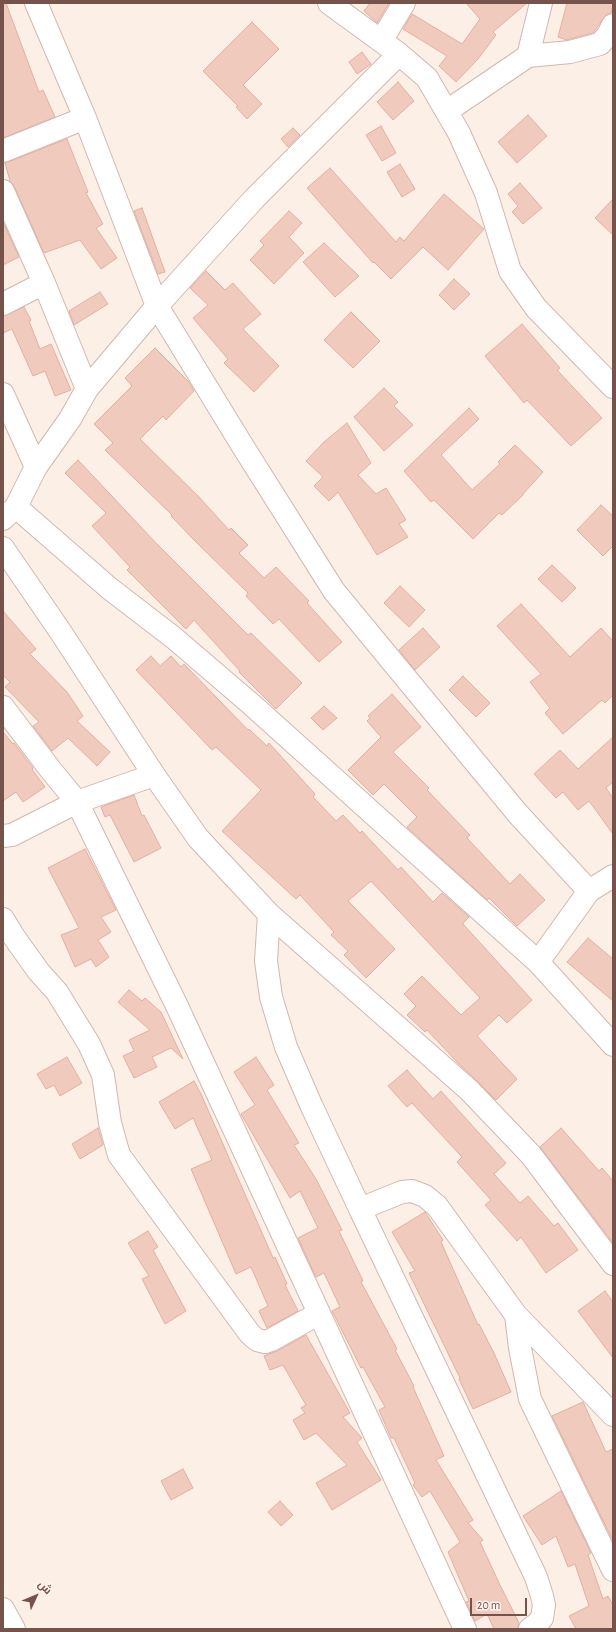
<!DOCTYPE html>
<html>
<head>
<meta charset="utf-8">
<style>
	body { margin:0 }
	#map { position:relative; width:616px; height:1632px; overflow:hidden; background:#fcf0e6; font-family:"Alegreya Sans",Cairo,sans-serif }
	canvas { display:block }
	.frame { position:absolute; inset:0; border:4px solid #75534b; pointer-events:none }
	.north { position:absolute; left:16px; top:1576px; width:40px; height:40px; -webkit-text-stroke:3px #fff5ed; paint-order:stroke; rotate:46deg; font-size:11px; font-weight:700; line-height:16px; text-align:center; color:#75534b }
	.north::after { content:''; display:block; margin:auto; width:14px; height:18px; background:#75534b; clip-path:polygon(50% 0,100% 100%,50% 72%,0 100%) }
	.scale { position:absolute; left:470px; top:1598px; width:57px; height:18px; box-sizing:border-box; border:2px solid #75534b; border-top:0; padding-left:5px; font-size:12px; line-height:14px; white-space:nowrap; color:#75534b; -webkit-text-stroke:3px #fff5ed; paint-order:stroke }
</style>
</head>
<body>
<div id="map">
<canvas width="616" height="1632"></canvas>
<div class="frame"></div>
<div class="north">ش</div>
<div class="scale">20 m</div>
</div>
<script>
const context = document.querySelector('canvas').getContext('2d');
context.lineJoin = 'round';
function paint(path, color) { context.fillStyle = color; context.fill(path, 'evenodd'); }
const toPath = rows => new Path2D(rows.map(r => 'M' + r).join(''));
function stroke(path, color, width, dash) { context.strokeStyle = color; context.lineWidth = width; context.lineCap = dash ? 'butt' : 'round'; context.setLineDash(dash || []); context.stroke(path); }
const building = toPath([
	[3,3,6,3,39,92,43,90,55,117,3,138,3,3],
	[370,3,389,3,377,23,364,11,370,3],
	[466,3,527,3,493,32,496,35,478,59,456,82,439,66,447,56,403,29,412,14,462,44,480,19,466,3],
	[567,3,613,3,613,5,611,13,606,15,593,33,567,40,558,37,567,3],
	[252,22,279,49,243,85,262,104,247,119,236,107,238,106,203,71,252,22],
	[362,52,371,64,357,74,349,62,362,52],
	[398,82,414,101,393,120,377,102,398,82],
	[528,115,547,136,517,163,498,142,528,115],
	[381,126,396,153,382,161,366,135,381,126],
	[293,128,300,135,288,147,281,139,293,128],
	[67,139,88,192,86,193,103,224,96,228,117,258,101,269,80,240,44,253,14,186,10,181,5,163,67,139],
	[400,164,415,189,402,197,387,172,400,164],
	[330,168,396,242,400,237,404,241,444,194,484,229,448,270,423,247,391,279,374,262,373,263,307,188,330,168],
	[520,183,542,208,523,224,512,212,518,206,508,194,520,183],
	[613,199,613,235,595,218,613,199],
	[142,208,165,272,158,274,134,211,142,208],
	[289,211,302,223,289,237,304,253,274,284,250,260,264,245,260,241,289,211],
	[3,222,19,257,3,265,3,222],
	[324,243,359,276,335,297,303,262,324,243],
	[206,271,225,290,233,283,261,314,243,329,279,366,254,392,224,363,228,359,193,318,208,305,190,288,206,271],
	[454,279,470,294,454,310,439,295,454,279],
	[100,292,108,304,74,325,69,311,100,292],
	[24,307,31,320,29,321,40,349,51,344,71,390,55,396,45,371,33,376,12,329,3,333,3,316,24,307],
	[351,312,380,341,353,368,324,340,351,312],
	[522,324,560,368,557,370,602,418,571,446,527,400,524,403,485,356,522,324],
	[155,348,188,381,194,391,166,420,163,416,140,439,199,497,229,530,231,528,248,545,239,553,264,578,276,567,309,601,307,603,342,642,319,662,279,619,273,624,246,596,248,593,194,540,171,516,172,515,105,450,113,443,94,424,132,386,125,378,155,348],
	[384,388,398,402,394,406,413,425,384,451,354,417,384,388],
	[469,408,479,419,441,455,472,490,500,464,498,462,515,445,543,472,523,494,523,495,502,515,499,513,473,539,434,500,431,502,404,471,469,408],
	[347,423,371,463,358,475,376,494,386,488,406,520,399,524,408,537,377,555,338,492,329,501,314,486,323,477,306,461,324,442,347,423],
	[78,460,156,543,248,635,251,633,302,683,276,709,239,672,240,671,194,620,186,629,127,570,130,567,92,526,106,513,65,473,78,460],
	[601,505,613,516,613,546,603,556,577,530,601,505],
	[552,565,576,588,562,602,538,579,552,565],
	[400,586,425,610,409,627,384,603,400,586],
	[521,604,570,657,601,628,613,641,613,695,605,703,602,700,563,734,545,713,550,708,530,682,541,674,497,626,521,604],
	[3,611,36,649,30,654,67,692,83,716,77,721,110,752,97,766,68,738,52,751,33,726,39,722,5,687,10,682,3,675,3,611],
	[423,628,440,647,415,670,399,650,423,628],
	[151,656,160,666,171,656,181,667,184,664,248,730,249,729,267,746,269,743,315,794,313,797,336,821,343,815,360,833,362,831,398,870,401,867,433,902,442,893,469,917,463,923,463,924,532,1000,507,1023,499,1015,477,1036,517,1079,496,1100,477,1081,457,1062,427,1030,425,1032,407,1015,416,1006,404,994,422,976,461,1015,480,998,371,881,348,901,395,949,366,978,344,955,348,951,331,935,334,932,300,895,296,899,222,831,261,790,216,747,212,750,136,670,151,656],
	[463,676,490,703,476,717,449,690,463,676],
	[392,694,421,727,393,752,429,788,427,790,470,835,467,838,510,884,520,874,545,900,517,926,489,898,487,900,407,827,417,817,384,784,373,795,348,770,381,737,367,721,370,718,368,716,392,694],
	[324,706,337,718,323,730,311,718,324,706],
	[3,732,13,744,14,743,33,768,32,769,45,787,23,802,16,792,3,801,3,732],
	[613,737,613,782,606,788,613,798,613,834,589,801,578,810,563,792,556,798,534,774,560,750,578,769,613,737],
	[134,795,142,816,144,815,161,848,134,862,110,815,105,817,101,807,134,795],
	[85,849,116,910,101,917,111,932,98,940,109,957,96,967,91,959,75,967,61,935,79,928,48,868,85,849],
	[588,938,613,959,613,1001,567,962,588,938],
	[129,990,142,1001,145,998,161,1012,183,1059,171,1048,152,1057,157,1067,134,1078,123,1056,134,1051,129,1040,150,1030,118,1002,129,990],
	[67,1057,82,1083,60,1096,54,1085,46,1089,37,1074,67,1057],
	[256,1057,274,1085,267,1090,299,1143,294,1145,316,1179,342,1230,339,1231,363,1281,361,1282,397,1349,395,1350,414,1386,413,1387,444,1456,436,1460,473,1520,468,1523,483,1540,480,1542,500,1585,519,1623,518,1629,494,1629,487,1614,475,1621,466,1602,469,1601,448,1552,460,1542,430,1491,422,1497,413,1485,415,1483,394,1438,391,1438,379,1410,385,1407,363,1367,361,1368,332,1311,340,1307,324,1273,316,1277,298,1238,318,1228,300,1191,290,1198,241,1114,255,1105,234,1072,256,1057],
	[407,1070,433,1099,441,1091,506,1163,494,1174,520,1203,528,1196,554,1226,558,1223,578,1250,546,1273,521,1237,517,1241,485,1205,491,1200,457,1162,462,1157,412,1103,407,1107,388,1086,407,1070],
	[194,1081,201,1094,273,1258,275,1257,287,1284,285,1285,298,1311,267,1328,259,1311,268,1306,251,1267,236,1274,191,1169,212,1160,193,1118,175,1129,159,1102,194,1081],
	[98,1128,103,1145,80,1159,72,1144,98,1128],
	[561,1128,599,1171,602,1168,613,1181,613,1243,540,1147,561,1128],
	[425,1212,443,1240,441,1242,478,1325,479,1324,494,1353,511,1392,473,1409,459,1379,460,1378,409,1273,415,1271,392,1232,425,1212],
	[148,1231,158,1247,153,1250,186,1311,165,1324,142,1279,149,1276,128,1243,148,1231],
	[605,1291,613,1302,613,1358,578,1311,605,1291],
	[306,1335,350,1413,343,1417,362,1438,357,1442,381,1480,332,1510,316,1483,347,1465,316,1433,304,1440,293,1420,305,1413,301,1408,306,1405,283,1365,270,1370,264,1356,277,1351,306,1335],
	[583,1402,606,1452,613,1449,613,1541,552,1416,583,1402],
	[183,1469,193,1488,171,1500,161,1481,183,1469],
	[561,1491,591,1553,588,1555,603,1599,608,1596,613,1605,613,1629,576,1629,569,1616,589,1606,575,1564,568,1567,556,1536,542,1545,523,1516,561,1491],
	[280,1501,293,1515,281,1526,268,1512,280,1501]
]);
paint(building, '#f1cabe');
stroke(building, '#e4ae9f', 1);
const minor = toPath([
	[36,3,85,118,157,306,242,445,334,591,518,814,589,891],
	[329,3,399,54,427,78,459,133,486,193,510,271,536,308,613,387],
	[381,41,404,3],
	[528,56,570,52,600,44,608,35,613,25],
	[447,111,528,56,541,3],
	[3,151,85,118],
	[3,191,44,283,87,389],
	[3,304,44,283],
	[3,394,36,467],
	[16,507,36,467,70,419,87,389,157,306,254,199,399,54],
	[3,519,16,507,109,588,174,638,251,704,538,962,613,1045],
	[3,548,60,631,154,775,198,838,269,914,469,1090,531,1155,613,1264],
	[3,707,50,769,77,802,177,1006,465,1629],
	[3,836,12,835,77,802,154,775],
	[269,914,266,961,271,997,286,1047,312,1107,360,1209],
	[3,919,14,937,39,972,57,992,89,1044,103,1075,110,1123,119,1155,250,1334,257,1340,265,1342,271,1340,318,1314],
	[538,962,589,891,613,876],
	[516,1315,520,1348,530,1399,613,1570],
	[3,1609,14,1629],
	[530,1629,537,1624,542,1618,544,1605,542,1596,536,1577,360,1209,402,1192,412,1191,425,1196,437,1206,516,1315,613,1415]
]);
stroke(minor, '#d0b8af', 24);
stroke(minor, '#fff', 22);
</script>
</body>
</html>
